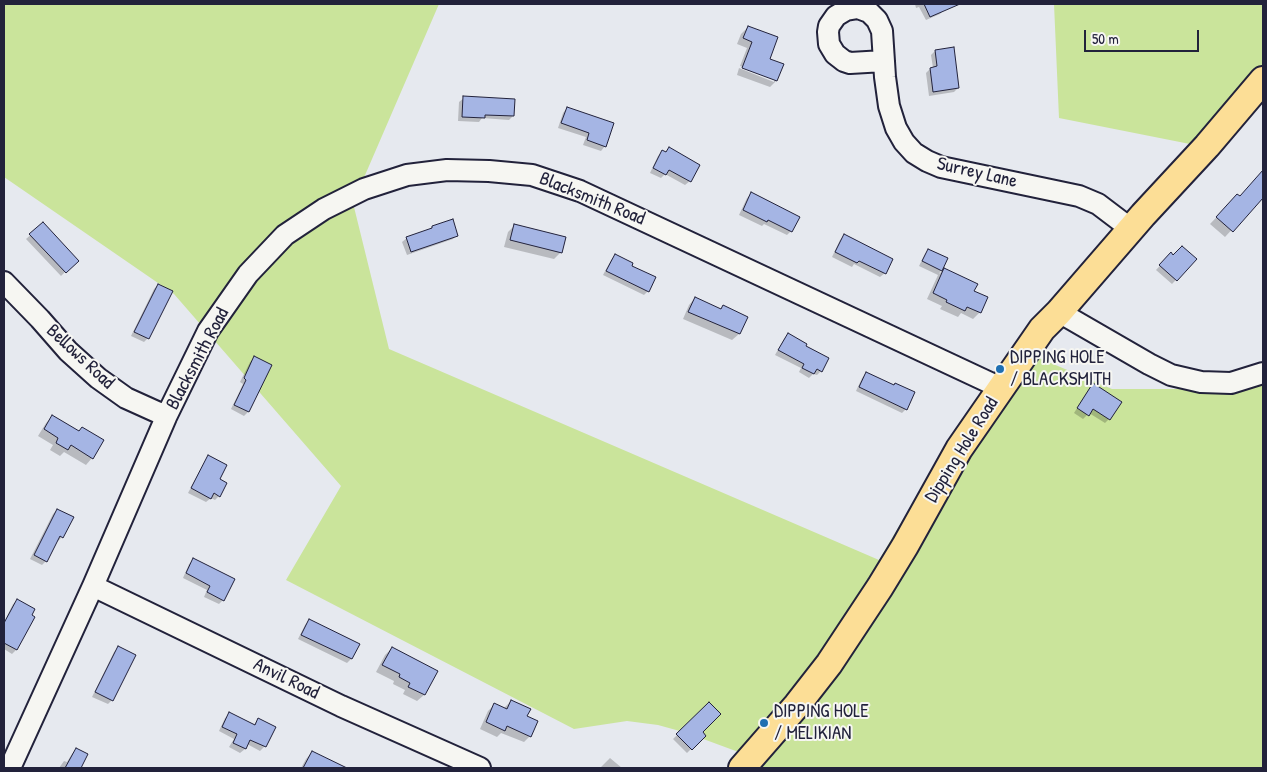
<!DOCTYPE html>
<html>
<head>
<meta charset="utf-8">
<style>
	body { margin:0 }
	#map { position:relative; width:1267px; height:772px; overflow:hidden; background:#e6e9ef; font-family:"Patrick Hand",sans-serif }
	canvas { display:block }
	.frame { position:absolute; inset:0; border:5px solid #22223b; pointer-events:none }
	.scale { position:absolute; left:1084px; top:30px; width:115px; height:22px; box-sizing:border-box; border:2px solid #22223b; border-top:0; padding-left:6px; font-size:15px; line-height:18px; white-space:nowrap; color:#22223b; -webkit-text-stroke:4px #f6f6f2; paint-order:stroke }
</style>
</head>
<body>
<div id="map">
<canvas width="1267" height="772"></canvas>
<div class="frame"></div>
<div class="scale">50 m</div>
</div>
<script>
const context = document.querySelector('canvas').getContext('2d');
context.lineJoin = 'round';
function paint(path, color) { context.fillStyle = color; context.fill(path, 'evenodd'); }
const toPath = rows => new Path2D(rows.map(r => 'M' + r).join(''));
function stroke(path, color, width, dash) { context.strokeStyle = color; context.lineWidth = width; context.lineCap = dash ? 'butt' : 'round'; context.setLineDash(dash || []); context.stroke(path); }
function drawText(font, color, halo, rows, align = 'center') {
  context.font = font + ' "Patrick Hand",sans-serif'; context.lineWidth = 4; context.setLineDash([]); context.textBaseline = 'middle'; context.strokeStyle = halo; context.fillStyle = color; for (const [text, x, y, turn = 0] of rows) {
    context.save(); context.translate(x, y); context.rotate((+turn || 0) * Math.PI / 180); context.textAlign = isNaN(turn) ? turn : align; if (halo) context.strokeText(text, 0, 0); context.fillText(text, 0, 0); context.restore();
  }
}
paint(toPath([
	[4,4,439,4,353,203,389,349,879,560,937,462,1025,352,1112,389,1206,389,1263,373,1263,768,744,768,752,757,687,733,658,725,627,721,574,729,286,580,341,486,174,294,4,177],
	[1054,4,1263,4,1263,78,1200,146,1059,118]
]), '#cae49b');
paint(toPath([
	[915,4,941,4,944,10,940,14,926,20,919,7,916,8],
	[748,27,768,59,776,81,770,87,737,75,739,68,774,82,774,79,740,66,747,48,737,44,741,34],
	[935,51,958,88,954,92,929,96,926,73,930,69,933,68,931,55],
	[464,98,513,116,509,120,482,118,479,122,458,121,459,102],
	[567,108,605,146,601,151,583,145,586,137,558,128,563,113],
	[663,152,690,181,685,185,665,174,661,178,650,173,658,156],
	[1258,177,1263,182,1263,196,1225,237,1210,224,1231,202,1240,197],
	[751,194,791,231,787,235,764,224,762,226,739,215,747,198],
	[43,224,77,260,61,276,26,239],
	[515,225,561,252,554,259,504,247,508,232],
	[432,227,457,235,453,239,407,255,402,242,407,238,429,231],
	[844,236,891,259,885,273,880,277,854,264,852,267,832,257,840,240],
	[929,250,947,259,939,274,944,269,973,292,980,312,973,319,961,313,958,317,940,309,942,306,927,299,938,275,919,266,925,254],
	[1171,254,1173,256,1195,260,1172,284,1156,270],
	[615,255,631,266,648,291,644,295,603,275,611,260],
	[158,285,148,338,144,342,131,336,154,289],
	[695,298,720,310,723,307,746,318,739,334,732,340,683,319,689,305],
	[788,335,821,371,817,375,813,374,809,378,799,372,801,368,775,355,784,339],
	[255,357,271,365,248,412,244,416,231,409,243,384,240,382,250,362],
	[866,373,906,409,902,413,856,391,862,378],
	[1093,385,1109,419,1105,423,1089,413,1083,419,1074,413,1089,389],
	[53,416,78,432,82,428,92,458,86,465,64,452,60,456,50,450,53,445,38,436,46,423],
	[209,456,218,480,219,496,215,500,211,498,206,502,188,493,205,461],
	[57,510,62,537,58,541,56,540,46,561,42,565,30,559,53,514],
	[194,560,223,600,219,604,204,597,207,590,183,578,189,564],
	[18,600,30,616,34,617,16,650,12,654,4,649,4,622,13,604],
	[309,620,358,644,351,659,347,663,298,639,305,625],
	[118,648,112,700,108,704,92,697,114,652],
	[392,648,436,671,424,695,417,701,403,694,405,690,393,684,394,681,376,672,385,655],
	[511,701,526,717,530,736,524,742,501,733,497,737,480,729,488,711,495,704,504,708],
	[709,704,701,732,704,736,687,753,673,739],
	[230,714,253,726,258,719,274,727,264,747,260,751,247,744,245,749,240,753,229,747,234,739,219,731,225,718],
	[76,749,87,755,80,768,59,768,64,761,67,762,72,754],
	[312,752,344,768,301,768,306,759],
	[610,758,622,768,600,768]
]), '#0003');
const building = toPath([
	[924,4,960,4,930,17,924,4],
	[748,26,778,37,770,59,784,64,777,81,742,68,752,42,743,38,748,26],
	[954,47,959,88,933,92,930,68,937,66,935,50,954,47],
	[463,96,515,99,514,116,485,115,485,118,462,117,463,96],
	[567,107,614,123,606,147,587,140,589,133,561,123,567,107],
	[669,147,700,165,691,182,669,170,666,175,653,168,662,150,666,152,669,147],
	[1263,170,1263,198,1233,232,1216,217,1237,194,1240,196,1263,170],
	[751,192,800,217,792,232,768,220,767,222,743,210,751,192],
	[453,219,458,236,411,252,406,237,432,228,432,226,453,219],
	[43,222,79,261,66,273,29,234,43,222],
	[514,224,566,237,562,253,510,240,514,224],
	[844,234,893,259,886,274,859,261,857,263,835,252,844,234],
	[1182,246,1197,259,1177,281,1159,265,1171,252,1173,255,1182,246],
	[928,249,948,258,942,271,922,261,928,249],
	[615,254,633,263,632,266,656,277,649,292,606,271,615,254],
	[944,268,978,284,974,291,988,297,981,313,967,307,965,311,946,302,947,300,933,293,944,268],
	[158,284,173,291,149,339,134,332,158,284],
	[695,297,721,309,723,305,748,317,740,334,688,312,695,297],
	[788,333,807,344,806,346,829,358,822,372,817,369,814,374,802,368,804,364,778,350,788,333],
	[254,356,272,365,249,412,234,405,246,380,244,378,254,356],
	[866,372,894,385,895,383,915,392,907,410,859,387,866,372],
	[1093,383,1122,402,1110,420,1093,409,1089,416,1077,408,1093,383],
	[52,415,79,431,82,427,104,440,93,459,71,445,68,450,56,443,58,438,44,429,52,415],
	[208,455,227,465,220,479,227,483,220,497,214,493,211,499,191,488,208,455],
	[57,509,74,517,63,538,60,536,47,562,34,555,57,509],
	[193,558,235,579,224,601,207,592,210,586,186,573,193,558],
	[17,599,35,609,32,615,35,617,17,650,4,643,4,623,17,599],
	[309,619,360,644,352,659,301,635,309,619],
	[118,646,136,655,113,701,95,692,118,646],
	[392,647,438,671,425,695,408,687,410,683,399,677,400,674,382,665,392,647],
	[511,700,531,709,527,716,538,721,531,737,507,726,505,731,486,722,494,703,507,709,511,700],
	[709,702,721,714,703,732,706,736,692,750,676,734,709,702],
	[229,712,255,725,258,718,276,727,266,747,250,740,246,749,233,743,237,734,222,727,229,712],
	[76,748,88,754,81,768,65,768,76,748],
	[312,751,347,768,303,768,312,751]
]);
paint(building, '#a5b5e4');
stroke(building, '#22223b', 1);
const minor = toPath([
	[884,61,850,63,844,61,835,54,829,44,828,32,829,26,836,16,846,10,858,8,869,12,877,20,882,31,885,77,889,106,896,128,904,142,914,153,927,161,941,167,1079,196,1098,204,1131,229],
	[4,282,40,319,68,351,98,378,126,398,157,412,167,415],
	[1059,312,1149,364,1171,375,1201,382,1231,383,1263,373],
	[93,586,341,706,480,768],
	[10,768,93,586,167,415,208,331,248,274,285,235,324,209,364,189,407,175,447,170,489,171,532,175,580,191,1001,388]
]);
const major = toPath([
	[742,768,797,705,829,664,880,587,905,546,959,449,1042,329,1059,312,1143,215,1207,146,1263,80]
]);
stroke(minor, '#22223b', 24);
stroke(major, '#22223b', 30);
stroke(minor, '#f6f6f2', 20);
stroke(major, '#fcde96', 26);
for (const [x, y, r, color] of [
	[1000,369,5,"#1f6fb2"],
	[764,723,5,"#1f6fb2"]
]) { const dot = new Path2D(); dot.arc(x, y, r, 0, 2 * Math.PI); context.fillStyle = color; context.fill(dot); stroke(dot, '#f6f6f2', 2); }
drawText('19px', '#22223b', '#f6f6f2', [
	["Surrey Lane",977,173,13],
	["Blacksmith Road",592,199,22],
	["Bellows Road",80,357,43],
	["Blacksmith Road",198,359,-62],
	["Dipping Hole Road",962,450,-58],
	["Anvil Road",286,679,26]
]);
drawText('19px', '#22223b', '#f6f6f2', [
	["DIPPING HOLE",1010,358],
	["/ BLACKSMITH",1010,380],
	["DIPPING HOLE",774,712],
	["/ MELIKIAN",774,734]
], 'left');
</script>
</body>
</html>
